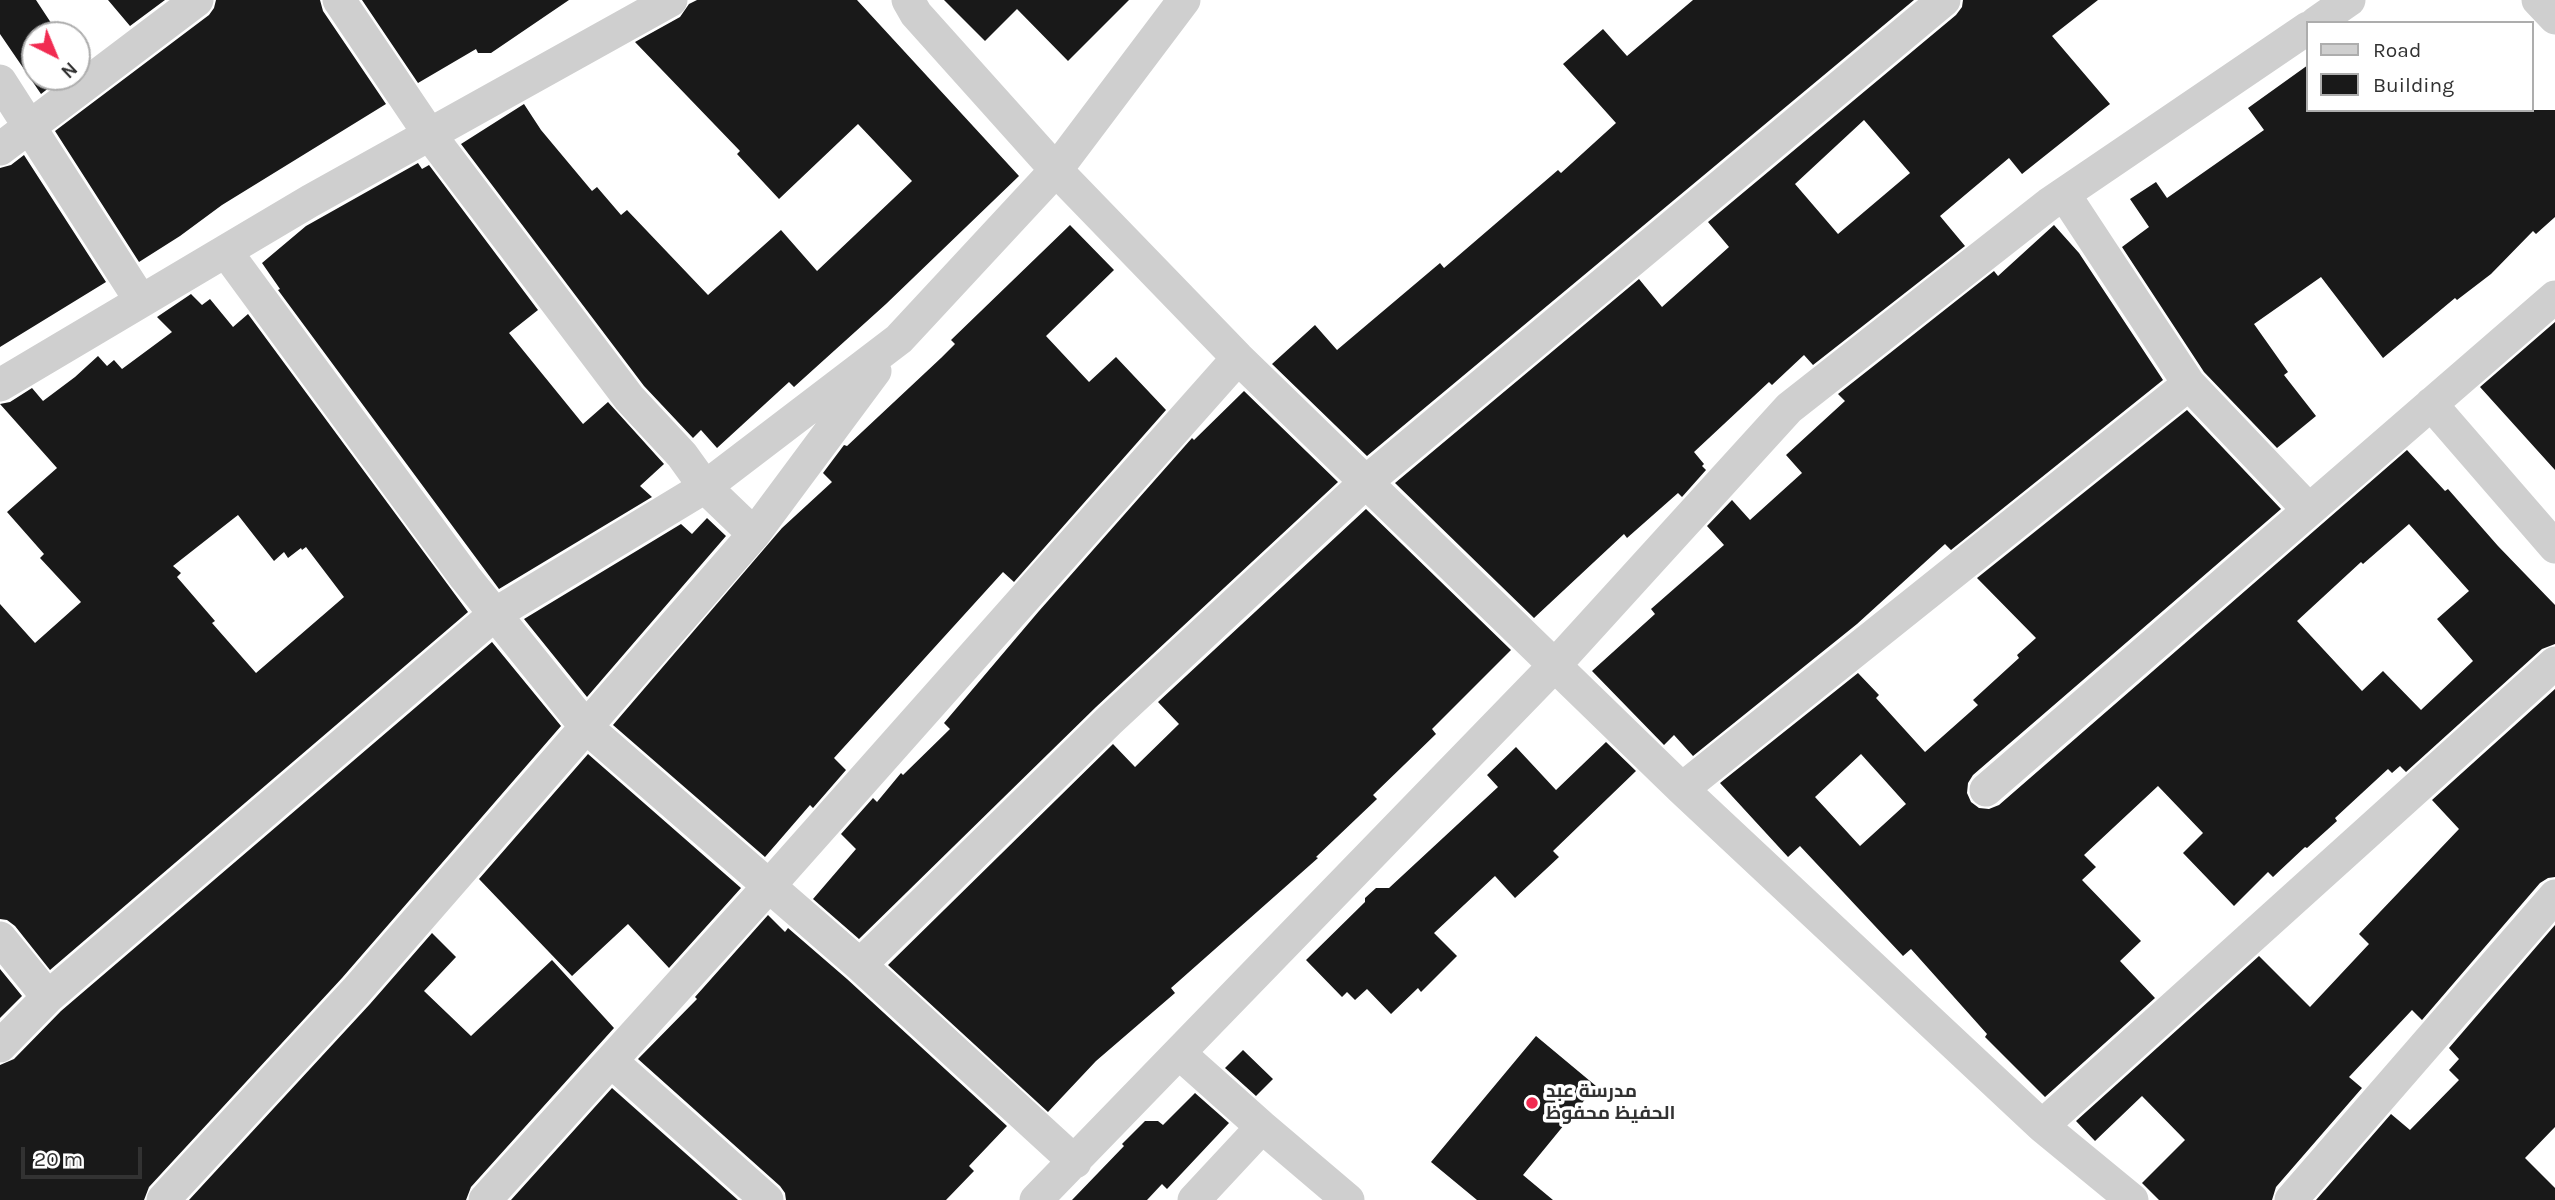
<!DOCTYPE html>
<html>
<head>
<meta charset="utf-8">
<style>
	body { margin:0 }
	#map { position:relative; width:2555px; height:1200px; overflow:hidden; background:#fff; font-family:Karla,sans-serif }
	canvas { display:block }
	.legend { position:absolute; left:2306px; top:21px; width:228px; height:91px; box-sizing:border-box; background:#fff; border:2px solid #adadad; margin:0; padding:9px 12px; list-style:none; font-size:21px; color:#323232 }
	.legend li { display:flex; align-items:center; gap:14px; height:35px }
	.legend b { width:35px; border:2px solid #adadad }
	.north { position:absolute; left:21px; top:21px; width:70px; height:70px; box-sizing:border-box; background:#fff; border:2px solid #adadad; border-radius:50%; rotate:137deg; font-size:19px; font-weight:700; line-height:28px; text-align:center; color:#323232 }
	.north::after { content:''; display:block; margin:auto; width:24px; height:32px; background:#f12b51; clip-path:polygon(50% 0,100% 100%,50% 72%,0 100%) }
	.scale { position:absolute; left:21px; top:1147px; width:121px; height:32px; box-sizing:border-box; border:4px solid #323232; border-top:0; padding-left:9px; font-size:21px; line-height:24px; white-space:nowrap; color:#323232; -webkit-text-stroke:5px #fff; paint-order:stroke }
</style>
</head>
<body>
<div id="map">
<canvas width="2555" height="1200"></canvas>
<ul class="legend">
<li><b style="height:9px;background:#cfcfcf"></b>Road</li>
<li><b style="height:19px;background:#191919"></b>Building</li>
</ul>
<div class="north">N</div>
<div class="scale">20 m</div>
</div>
<script>
const context = document.querySelector('canvas').getContext('2d');
context.lineJoin = 'round';
function paint(path, color) { context.fillStyle = color; context.fill(path, 'evenodd'); }
const toPath = rows => new Path2D(rows.map(r => 'M' + r).join(''));
function stroke(path, color, width, dash) { context.strokeStyle = color; context.lineWidth = width; context.lineCap = dash ? 'butt' : 'round'; context.setLineDash(dash || []); context.stroke(path); }
function drawText(font, color, halo, rows, align = 'center') {
  context.font = font + ' Karla,Cairo,sans-serif'; context.lineWidth = 7; context.setLineDash([]); context.textBaseline = 'middle'; context.strokeStyle = halo; context.fillStyle = color; for (const [text, x, y, turn = 0] of rows) {
    context.save(); context.translate(x, y); context.rotate((+turn || 0) * Math.PI / 180); context.textAlign = isNaN(turn) ? turn : align; if (halo) context.strokeText(text, 0, 0); context.fillText(text, 0, 0); context.restore();
  }
}
paint(toPath([
	[0,0,36,0,59,35,35,35,35,77,63,77,41,94,0,34],
	[108,0,165,0,130,26],
	[216,0,320,0,323,11,386,104,222,205,180,236,139,262,55,131,209,15,214,8],
	[362,0,569,0,491,53,478,53,476,49,418,83],
	[697,0,857,0,1019,176,886,304,794,387,789,382,717,448,701,430,693,438,644,386,461,144,524,104,541,130,592,191,597,187,621,215,627,210,708,295,781,230,817,271,912,181,858,124,779,199,737,154,740,151,635,42,680,17,689,4],
	[944,0,1129,0,1068,61,1017,9,985,41],
	[1693,0,1914,0,1367,456,1272,364,1315,325,1337,350,1440,263,1444,268,1558,170,1561,173,1616,123,1563,64,1603,29,1627,56],
	[1963,0,2098,0,2052,36,2110,104,2022,174,2009,158,1940,216,1965,246,1813,365,1804,355,1772,385,1769,382,1694,452,1704,464,1702,466,1706,470,1682,497,1678,493,1627,538,1624,534,1534,618,1395,483,1639,279,1662,307,1729,247,1708,222,1956,15,1962,7],
	[1864,120,1910,173,1838,234,1795,184],
	[2308,65,2308,110,2555,110,2555,217,2536,234,2533,231,2491,274,2457,300,2455,298,2383,358,2321,277,2254,324,2288,372,2284,375,2316,416,2277,448,2204,372,2122,247,2149,227,2130,199,2156,182,2167,198,2264,130,2248,108],
	[24,155,106,282,0,347,0,168,11,165],
	[418,163,422,169,429,165,538,310,509,333,583,424,608,402,664,464,640,486,652,497,499,589,278,290,280,289,262,263,306,226],
	[1070,225,1114,270,1046,336,1089,382,1116,357,1166,410,1014,582,1003,572,834,758,846,770,813,808,810,805,765,857,613,725,782,528,832,482,823,473,844,445,847,446,941,358,955,344,951,340],
	[2054,225,2079,253,2163,380,1951,550,1945,544,1857,624,1693,756,1674,735,1664,745,1592,671,1655,614,1651,609,1724,545,1707,526,1732,500,1750,520,1802,473,1786,455,1845,401,1838,394,1994,271,1998,276],
	[191,294,202,305,210,299,233,327,248,314,468,612,50,970,15,926,7,920,0,919,0,604,35,643,81,602,40,558,44,554,7,512,57,468,0,404,10,402,32,388,43,401,75,377,98,356,107,366,114,360,122,369,172,332,157,317],
	[238,515,274,561,284,552,288,558,301,548,302,550,306,547,344,597,256,673,212,623,215,621,177,577,181,573,173,566],
	[2555,322,2555,470,2480,387],
	[1244,391,1338,482,1096,707,859,939,813,899,856,849,841,834,873,798,877,802,901,773,903,775,950,729,944,723,1039,611,1192,438,1194,440],
	[2187,410,2281,509,1973,775,1968,783,1967,793,1971,802,1979,808,1989,809,1999,805,2407,450,2445,491,2448,489,2498,546,2555,605,2555,644,2542,649,2406,772,2400,766,2392,773,2388,769,2335,818,2337,821,2307,848,2305,847,2273,877,2268,872,2234,906,2183,853,2203,833,2158,786,2084,855,2096,867,2082,880,2141,941,2120,961,2155,998,2045,1097,1985,1037,1987,1034,1911,949,1903,956,1800,846,1788,857,1720,783,1858,673,1879,695,1876,698,1925,752,1978,705,1973,700,2019,658,2017,655,2036,638,1977,578],
	[2409,524,2469,591,2437,619,2473,661,2421,710,2383,671,2362,691,2297,621,2361,562,2363,564],
	[1861,754,1906,804,1860,846,1815,797],
	[1366,509,1511,650,1432,729,1436,734,1373,795,1377,799,1316,857,1318,858,1171,988,1175,993,1096,1061,1048,1112,888,965,1113,744,1135,767,1179,724,1158,702],
	[707,518,726,536,587,697,524,619,681,524,692,534],
	[492,642,561,726,342,978,149,1187,144,1200,0,1200,0,1065,14,1059,61,1011],
	[2555,689,2555,877,2548,878,2540,883,2422,1020,2412,1010,2349,1077,2362,1088,2276,1187,2272,1200,2159,1200,2142,1183,2185,1140,2142,1096,2095,1141,2076,1121,2259,956,2310,1007,2369,944,2359,934,2459,829,2432,800],
	[1606,742,1636,771,1553,851,1559,857,1515,898,1495,876,1434,933,1457,956,1421,992,1418,988,1391,1014,1367,989,1355,1000,1347,992,1342,997,1306,960,1365,902,1365,898,1376,888,1389,888,1498,787,1487,775,1516,747,1556,790],
	[588,754,741,888,669,968,628,924,572,976,479,879],
	[768,915,785,932,788,928,847,979,1007,1126,969,1166,974,1171,946,1200,786,1200,785,1193,780,1186,638,1059,697,999,695,997],
	[2555,925,2555,1127,2525,1158,2555,1188,2555,1200,2316,1200,2391,1114,2410,1130,2459,1080,2449,1070,2459,1059,2449,1048],
	[432,933,456,957,424,991,471,1036,552,960,614,1028,471,1187,466,1200,189,1200,370,1004],
	[0,969,22,996,0,1018],
	[1536,1036,1596,1086,1523,1175,1553,1200,1477,1200,1431,1162],
	[1243,1050,1273,1079,1256,1096,1225,1068],
	[612,1088,738,1200,511,1200],
	[1195,1093,1229,1123,1167,1189,1162,1184,1147,1200,1072,1200,1124,1146,1122,1144,1145,1121,1158,1121,1163,1125]
]), '#191919');
stroke(toPath([
	[339,0,430,135,629,398,682,455,705,487,754,534],
	[908,0,916,14,1056,170,1238,358,1682,789,2042,1126,2132,1200],
	[2538,0,2555,18],
	[2316,23,2349,0],
	[0,81,141,301],
	[0,149,197,0],
	[2064,194,2189,384,2309,510],
	[227,253,465,577,586,727,860,965,1075,1162],
	[0,385,310,201,671,0],
	[2431,404,2555,547],
	[1682,789,2189,384],
	[1986,790,2555,297],
	[0,938,48,997],
	[860,965,1109,721,1366,482,1944,0],
	[0,1046,48,997,495,614,705,487,899,339,1056,170,1184,0],
	[1179,1053,1262,1127,1348,1200],
	[611,1061,767,1200],
	[2042,1126,2555,663],
	[163,1200,356,991,754,534,875,371],
	[485,1200,769,886,1238,358],
	[1036,1200,1555,665,1789,408,2049,204,2308,28],
	[1194,1200,1262,1127],
	[2291,1200,2555,896]
]), '#cfcfcf', 33);
for (const [x, y, r, color] of [
	[1532,1103,7,"#f12b51"]
]) { const dot = new Path2D(); dot.arc(x, y, r, 0, 2 * Math.PI); context.fillStyle = color; context.fill(dot); stroke(dot, '#fff', 2.5); }
drawText('bold 19px', '#323232', '#fff', [
	["مدرسة عبد",1546,1092],
	["الحفيظ محفوظ",1546,1114]
], 'left');
</script>
</body>
</html>
